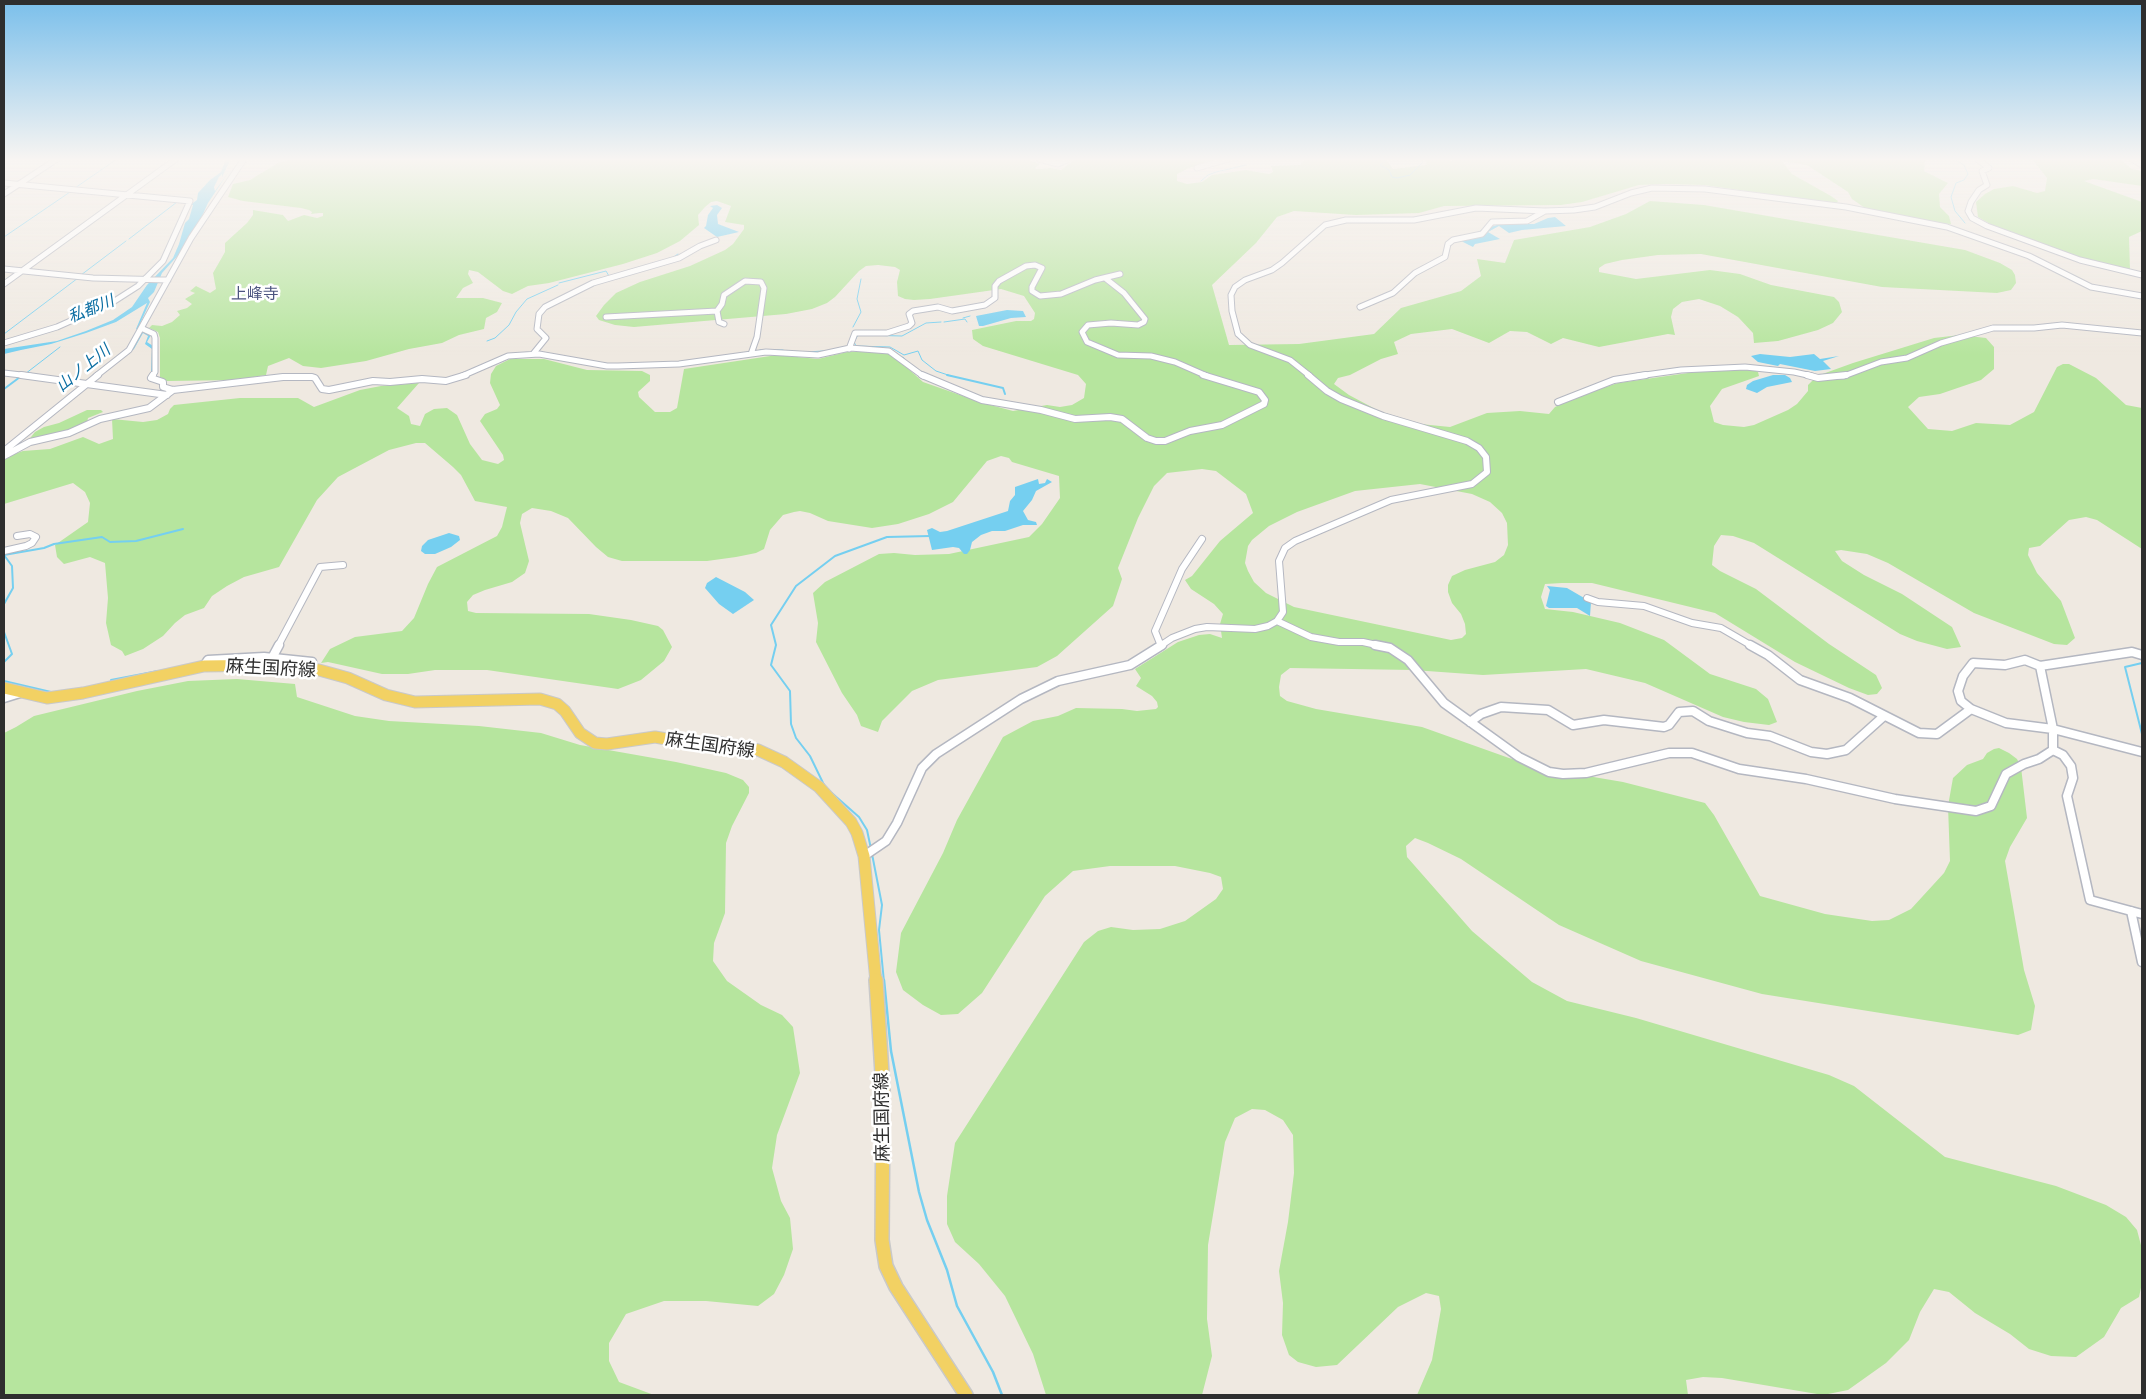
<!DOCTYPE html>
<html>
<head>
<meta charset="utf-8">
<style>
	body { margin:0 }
	#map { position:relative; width:2146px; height:1399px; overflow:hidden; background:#efe9e1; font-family:Lato,sans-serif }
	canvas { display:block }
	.frame { position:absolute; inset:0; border:5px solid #2e2e2e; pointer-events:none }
</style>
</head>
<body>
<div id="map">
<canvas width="2146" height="1399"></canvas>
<div class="frame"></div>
</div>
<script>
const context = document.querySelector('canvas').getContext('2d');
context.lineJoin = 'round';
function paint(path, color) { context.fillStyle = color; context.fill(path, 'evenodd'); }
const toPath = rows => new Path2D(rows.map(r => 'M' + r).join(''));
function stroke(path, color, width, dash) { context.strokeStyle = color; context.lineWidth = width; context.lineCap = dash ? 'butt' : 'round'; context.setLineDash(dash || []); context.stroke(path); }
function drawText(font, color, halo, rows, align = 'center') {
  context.font = font + ' Lato,"Noto Sans JP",sans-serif'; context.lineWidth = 5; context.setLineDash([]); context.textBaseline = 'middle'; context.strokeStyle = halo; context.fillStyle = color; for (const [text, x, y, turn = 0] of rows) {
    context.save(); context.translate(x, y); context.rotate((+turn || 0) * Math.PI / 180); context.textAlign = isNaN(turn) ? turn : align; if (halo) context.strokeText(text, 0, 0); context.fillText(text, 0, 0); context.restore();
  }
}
paint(toPath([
	[293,159,1026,159,1040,164,1035,168,1037,169,1051,168,1061,170,1075,159,1224,159,1189,168,1177,174,1177,181,1187,184,1202,182,1212,175,1246,170,1269,174,1273,172,1271,166,1300,165,1305,159,1386,159,1393,169,1427,165,1425,159,1448,159,1450,161,1459,159,1925,159,1924,171,1948,183,1939,194,1940,207,1949,216,1951,224,1935,223,1865,208,1852,199,1848,192,1807,165,1782,161,1792,174,1831,196,1838,201,1836,204,1704,185,1666,184,1639,185,1582,202,1561,205,1444,206,1419,213,1356,215,1294,211,1277,217,1256,243,1212,285,1229,345,1299,344,1374,334,1401,308,1461,291,1481,276,1477,259,1505,263,1514,240,1590,227,1626,214,1650,201,1704,205,1965,250,2000,263,2012,270,2015,275,2016,283,2011,290,1997,293,1882,287,1701,254,1658,255,1622,260,1605,264,1599,268,1599,272,1636,279,1710,270,1740,274,1771,285,1834,297,1839,302,1842,312,1833,323,1818,330,1778,341,1754,343,1753,333,1738,317,1720,306,1699,299,1682,302,1673,309,1671,317,1675,335,1668,334,1599,347,1563,338,1551,344,1527,332,1510,331,1489,343,1452,329,1411,334,1394,342,1398,354,1381,359,1350,375,1338,378,1334,384,1349,395,1379,411,1420,424,1450,427,1487,413,1520,411,1549,414,1555,407,1584,394,1618,383,1702,371,1752,369,1758,372,1759,376,1722,389,1710,406,1714,422,1723,425,1744,427,1754,425,1788,410,1797,404,1808,391,1808,385,1817,376,1853,363,1934,338,1960,335,1986,338,1994,347,1994,369,1981,380,1940,394,1919,397,1908,407,1928,429,1952,431,1976,423,2010,425,2034,412,2057,367,2063,364,2069,364,2096,378,2126,405,2142,408,2142,549,2097,520,2086,517,2069,520,2040,546,2029,548,2028,555,2037,573,2061,601,2075,638,2067,645,2054,644,1974,613,1888,563,1867,554,1841,550,1835,551,1842,561,1864,575,1902,594,1952,627,1961,647,1947,649,1917,641,1900,634,1754,543,1733,536,1721,535,1714,546,1712,565,1720,571,1756,589,1829,644,1876,675,1882,688,1877,694,1868,695,1849,688,1795,662,1715,613,1592,583,1562,583,1545,584,1541,597,1545,609,1573,612,1620,623,1664,640,1710,674,1756,689,1768,699,1777,722,1769,725,1744,722,1723,717,1645,683,1586,669,1483,675,1413,670,1290,668,1281,675,1279,687,1280,696,1287,701,1316,709,1422,727,1509,758,1558,771,1623,782,1705,803,1714,815,1760,896,1825,914,1872,921,1889,920,1911,909,1944,873,1950,861,1948,806,1953,778,1967,765,1983,759,1987,753,1994,749,1999,748,2009,753,2017,759,2021,767,2027,818,2010,847,2005,861,2024,970,2035,1006,2031,1030,2018,1035,1762,994,1641,961,1559,925,1461,859,1428,843,1415,838,1406,846,1407,857,1472,931,1532,982,1567,1001,1636,1018,1829,1075,1854,1086,1945,1157,2056,1186,2106,1205,2126,1217,2137,1230,2142,1249,2142,1283,2139,1297,2121,1308,2104,1337,2076,1357,2051,1356,2029,1349,2010,1334,1975,1313,1949,1292,1934,1289,1920,1312,1909,1340,1886,1363,1848,1390,1823,1395,1722,1378,1703,1377,1686,1380,1688,1395,1417,1395,1432,1360,1441,1309,1439,1296,1426,1293,1398,1307,1337,1365,1316,1367,1298,1362,1289,1355,1282,1335,1283,1303,1279,1271,1288,1222,1294,1173,1293,1135,1283,1120,1265,1110,1252,1109,1235,1118,1225,1142,1208,1245,1207,1319,1212,1356,1202,1395,1046,1395,1033,1354,1005,1296,979,1264,955,1242,947,1224,947,1196,955,1143,1084,942,1098,931,1111,927,1133,930,1160,929,1185,921,1216,899,1223,889,1221,877,1210,873,1175,866,1110,866,1073,871,1045,896,982,993,958,1014,941,1015,923,1005,903,990,896,972,901,933,943,853,957,820,1003,737,1033,721,1058,716,1076,708,1122,709,1137,711,1156,709,1158,707,1157,702,1152,696,1136,686,1141,678,1135,669,1178,642,1199,635,1210,634,1222,638,1220,624,1223,614,1214,604,1191,589,1185,580,1192,576,1220,541,1253,513,1246,494,1216,471,1202,469,1167,473,1154,486,1138,518,1118,568,1122,579,1113,606,1057,656,1037,667,938,680,912,691,882,721,878,732,861,726,857,715,842,693,816,642,818,623,813,593,825,582,879,554,894,553,915,555,949,554,1029,537,1042,524,1060,498,1059,476,1012,462,1009,458,1001,456,987,461,953,502,929,514,898,524,872,528,828,521,810,513,800,511,794,512,783,515,770,530,764,549,756,553,736,557,707,561,622,561,608,557,596,547,568,518,551,511,532,508,522,514,520,523,529,561,525,573,512,582,485,590,473,595,467,602,468,611,476,613,589,614,631,620,658,626,663,630,672,647,664,661,641,680,618,689,487,670,435,670,408,674,382,674,328,662,321,663,330,649,355,637,402,631,414,618,428,584,437,567,497,536,502,527,507,507,475,501,461,475,453,467,425,443,416,443,389,450,338,477,317,500,279,567,244,577,227,586,212,596,204,608,185,615,175,623,163,636,143,649,125,656,122,651,111,645,106,623,108,598,105,563,90,557,64,564,57,557,55,545,88,522,90,503,85,492,73,483,4,504,4,459,6,457,23,451,50,449,83,437,99,444,113,439,112,419,143,422,157,420,168,414,170,409,174,405,240,398,298,398,314,407,360,390,381,386,419,383,397,408,409,416,411,424,420,426,425,414,434,409,447,408,457,415,470,444,482,460,498,464,504,460,503,455,480,421,485,414,497,409,500,405,490,383,491,374,496,366,510,359,544,359,587,370,642,371,650,375,650,381,638,392,639,397,655,412,670,412,677,408,684,369,777,355,818,359,847,352,881,351,893,355,923,382,983,403,1013,411,1047,405,1060,407,1072,405,1084,398,1086,384,1078,375,983,346,973,339,972,330,1016,321,1031,321,1034,319,1035,313,1024,296,1001,289,930,299,914,300,905,299,898,296,897,282,900,270,895,267,878,265,866,266,859,271,835,297,827,303,812,309,786,314,634,327,615,325,599,320,596,316,604,305,616,293,640,282,690,266,725,250,733,244,744,229,744,225,725,222,731,206,717,201,711,202,705,207,698,215,699,225,680,241,657,253,623,264,549,283,528,286,512,294,503,291,478,272,469,270,468,274,473,283,463,288,456,298,483,298,502,303,497,312,486,318,484,329,459,335,442,343,409,349,366,361,321,368,303,366,289,358,268,366,266,375,236,380,167,381,160,377,160,338,158,332,149,328,152,325,162,326,172,322,180,315,177,311,187,308,192,304,185,299,195,293,190,291,196,286,210,293,216,289,213,273,225,252,225,243,247,223,253,215,253,210,283,215,288,221,304,215,317,218,323,216,323,213,319,213,311,214,312,212,309,210,301,208,243,201,228,197,233,184,250,180,278,163],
	[1420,484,1472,494,1490,502,1502,513,1507,523,1508,545,1504,555,1495,562,1465,570,1452,576,1448,585,1448,592,1452,603,1461,614,1465,624,1466,634,1462,638,1451,640,1294,607,1266,593,1254,582,1248,571,1245,563,1248,546,1252,540,1269,526,1297,512,1355,491],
	[2032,159,2120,159,2132,169,2142,171,2142,186,2093,179,2084,181,2142,202,2142,231,2129,237,2130,270,2092,262,1990,224,1978,217,1976,202,1985,194,1994,189,2013,186,2037,193,2045,191,2047,178],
	[87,410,101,410,103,412,88,418,87,423,75,430,27,442,35,432,44,427,59,423],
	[237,679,295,684,297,697,355,716,389,721,479,726,541,733,580,745,676,762,726,773,743,780,749,787,749,793,732,826,726,843,725,913,714,943,713,961,727,981,761,1005,782,1015,793,1027,800,1073,777,1135,772,1168,781,1201,790,1218,793,1249,784,1275,774,1294,758,1306,706,1301,664,1301,626,1314,609,1343,609,1361,619,1382,654,1395,4,1395,4,733,16,727,34,716,137,691,188,681]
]), '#b6e59e');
paint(toPath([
	[226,159,231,159,222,177,222,174,219,177,214,187,215,191,228,173,242,159,228,173,208,203,198,225,182,251,162,273,154,292,148,298,150,302,138,328,151,335,147,342,153,346,153,372,151,373,152,349,145,344,148,336,143,333,134,349,124,357,4,454,124,357,138,330,136,329,147,303,116,322,86,333,51,344,21,350,4,354,4,349,57,341,86,331,113,320,132,307,147,285,173,258,179,244,185,223,189,219,193,205,190,205,197,200,198,193,210,180,221,172],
	[717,205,722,208,717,215,718,224,739,232,717,237,704,228,706,226,708,215,713,208,710,206],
	[1555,217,1566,226,1522,230,1509,233,1499,226,1488,232,1500,239,1475,244,1473,247,1459,240,1468,240,1481,230,1500,224,1534,224,1548,218],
	[1007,310,1023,311,1026,317,1011,318,983,326,979,326,976,316],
	[1760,354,1790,357,1814,354,1820,359,1839,356,1823,361,1831,369,1815,371,1780,364,1778,366,1758,362,1751,356],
	[1773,375,1785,375,1790,378,1792,382,1767,387,1757,393,1746,389,1747,385,1753,381],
	[1038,479,1039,484,1045,483,1047,479,1052,482,1036,491,1032,500,1023,511,1028,520,1036,522,1037,525,1023,525,1005,531,992,531,981,535,972,542,970,550,967,554,964,554,959,548,953,547,932,550,927,530,932,528,940,532,947,531,1008,511,1010,501,1015,495,1015,487],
	[449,533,459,536,460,540,451,547,435,554,425,554,421,551,422,546,428,540],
	[716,577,745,592,754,600,733,614,719,604,705,588,707,583],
	[1547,586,1567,588,1591,602,1590,616,1577,608,1549,608,1546,606,1550,590]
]), '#75cff0');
stroke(toPath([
	[1387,159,1380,165,1389,170,1392,177,1397,178,1410,175,1423,162,1421,159],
	[1954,159,1964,165,1968,174,1964,180,1956,183,1951,197,1955,211,1965,223],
	[1201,181,1208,175,1216,172,1246,165],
	[75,188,117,159],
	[4,237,70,192],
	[129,239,177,202],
	[684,253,695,246],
	[672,258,678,254],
	[643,266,655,263],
	[81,275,126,241],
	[559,283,606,271,609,276],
	[963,318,970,316],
	[944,322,965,319,967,322],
	[853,327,861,312,857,299,861,279],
	[4,334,78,278],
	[858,335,854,342,856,346,890,347,904,355,918,351,922,360,936,371,951,376],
	[861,335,902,336,926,323,941,322],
	[487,341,495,338,509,325,516,312,527,299,558,285],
	[760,350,783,350],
	[831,350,843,347],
	[806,352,824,351],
	[903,357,907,361],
	[591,361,610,364],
	[630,363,645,363],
	[25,374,60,347]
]), '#75cff0', 1);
stroke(toPath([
	[947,375,1003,388,1005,394],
	[4,389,20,377],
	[4,555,44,548,54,544,102,537,110,542,136,541,183,529],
	[4,555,12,566,13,588,4,604],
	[4,632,12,654,4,662],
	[2142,663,2125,667,2142,734],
	[111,680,158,671],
	[4,681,51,692],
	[871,849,867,830,859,817,825,787,810,756,796,738,791,724,790,691,771,665,776,645,771,625,796,586,835,556,887,537,930,536],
	[872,854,882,905,879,930,884,982]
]), '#75cff0', 2);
stroke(toPath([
	[884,980,891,1051,919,1192,927,1220,947,1270,957,1306,993,1372,1002,1395]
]), '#75cff0', 2.5);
const minorFar2 = toPath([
	[1039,159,1058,164,1069,159],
	[1977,159,1989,168,1982,171,1987,185,1979,190,1971,202,1968,211,1972,218,1987,226,2080,260,2142,275],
	[2132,159,2142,165],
	[1197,168,1228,159],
	[4,183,190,201,163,261,138,286,113,302,57,327,4,343],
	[4,194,57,159],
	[4,269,93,278,168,280],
	[1105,278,1124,293,1145,319,1144,322,1138,325,1111,323,1088,325,1082,332,1087,342,1118,355,1151,356,1175,362,1207,376],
	[4,284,176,159],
	[1360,307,1393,293,1415,273,1445,257,1448,244,1453,240,1482,234,1492,222,1527,221,1545,211],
	[606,317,717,311],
	[724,324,719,322,717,311,722,304,724,295,745,281,761,282,764,288,757,337,751,354],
	[141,328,154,334,155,338,155,372,152,376],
	[849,349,855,333,887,333,909,326,912,323,909,314,913,311,938,307,952,311,985,305,995,298,995,286,999,281,1026,266,1035,265,1042,268,1032,287,1032,291,1040,296,1061,294,1095,280,1120,274],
	[533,354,546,338,537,329,539,314,545,307,593,283,679,258,700,246,716,240],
	[4,373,30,376],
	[96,376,129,350,191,238,244,159],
	[462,376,508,356,539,354,607,366,618,366,679,364,766,352,818,355,850,348,889,351,923,376],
	[1310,376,1290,360,1250,345,1238,334,1232,311,1231,295,1235,287,1245,280,1272,270,1282,263,1325,225,1346,220,1414,220,1476,208,1545,211,1574,210,1595,207,1631,193,1652,188,1705,189,1846,207,1947,227,2029,256,2091,287,2142,296],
	[1638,376,1681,370,1745,367,1794,372,1812,376],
	[1838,376,1844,376,1881,362,1907,358,1941,343,1993,328,2034,328,2062,325,2142,333]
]);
const minorFar1 = toPath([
	[21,375,167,395],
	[153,375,151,378,163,382,163,387,173,390,283,377,312,377,315,378,322,389,329,390,373,381,390,382,422,379,446,381,466,375],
	[922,375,982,400,1041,410,1075,419,1110,417,1122,419,1147,438,1156,441,1165,441,1190,431,1222,425,1264,404,1265,400,1259,392,1203,375],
	[1807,375,1818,378,1846,375],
	[1558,402,1614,380,1646,375],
	[4,451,98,375],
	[4,456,30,442,69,433,100,419,149,408,173,390],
	[4,551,26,546,32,543,36,537,30,534,17,536],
	[1587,598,1598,602,1644,606,1692,623,1721,628,1752,646],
	[1277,621,1311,637,1339,642,1363,642,1381,646],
	[278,646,320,567,343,565],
	[1160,646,1172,638,1195,629,1207,627,1255,629,1268,626,1277,621,1283,612,1279,561,1285,548,1295,541,1391,500,1472,484,1487,472,1486,457,1479,448,1467,441,1383,416,1341,399,1327,391,1308,375],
	[1161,646,1155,631,1182,569,1202,539]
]);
const minor = toPath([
	[1375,645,1390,648,1408,660,1444,703,1519,757,1549,772,1563,774,1586,773,1669,753,1692,753,1739,769,1806,779,1895,799,1976,811,1991,806,2006,774,2024,764,2039,759,2053,750],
	[1750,645,1768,655,1800,680,1850,698,1919,733,1937,734,1971,709],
	[2142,655,2132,652,2040,666,2025,660,2005,665,1973,663,1963,676,1958,691,1961,701,1971,709,2006,723,2053,729,2142,752],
	[272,658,279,645],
	[204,666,208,660,264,657,312,662,311,669],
	[2040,666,2053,729,2053,750],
	[4,698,20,693],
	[1470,722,1481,714,1501,707,1548,710,1573,725,1604,720,1664,727,1669,725,1679,712,1693,711,1709,721,1747,733,1770,736,1811,752,1827,754,1846,750,1884,716],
	[2053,750,2063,755,2071,766,2073,778,2067,796,2090,900,2142,914],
	[864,856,886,841,897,823,922,768,936,754,1021,699,1058,681,1130,665,1162,645],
	[2131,911,2142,962]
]);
const majorFar1 = toPath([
	[4,688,47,698,83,693,204,666,277,665,319,670,348,678,386,695,415,702,540,699,557,704,565,711,580,733,595,743,607,744,655,737,684,742,716,742,758,750,784,762,819,787,851,822,857,833,864,856,876,982]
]);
const major = toPath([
	[876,980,883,1089,882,1240,886,1266,896,1287,966,1395]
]);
stroke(minorFar2, '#b4b7c1', 7);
stroke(minorFar1, '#b4b7c1', 8);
stroke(minor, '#b4b7c1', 11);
stroke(majorFar1, '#c9c9c9', 13);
stroke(major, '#c9c9c9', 16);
stroke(minorFar2, '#fff', 5);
stroke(minorFar1, '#fff', 6);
stroke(minor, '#fff', 8);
stroke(majorFar1, '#f2d163', 11);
stroke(major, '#f2d163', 13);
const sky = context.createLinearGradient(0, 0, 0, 355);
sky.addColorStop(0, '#7abfeb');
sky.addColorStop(0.45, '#f8f5f2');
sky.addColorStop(1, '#f8f5f200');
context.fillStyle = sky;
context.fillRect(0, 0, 2146, 355);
drawText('16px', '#4d5680', '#fff', [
	["上峰寺",255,294]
]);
drawText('italic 16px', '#0d6fa3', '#fff', [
	["私都川",91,309,-22],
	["山ノ上川",83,368,-39]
]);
drawText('18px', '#2e2e2e', '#fff', [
	["麻生国府線",271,668,3],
	["麻生国府線",710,745,8],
	["麻生国府線",882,1117,-91]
]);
</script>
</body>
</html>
